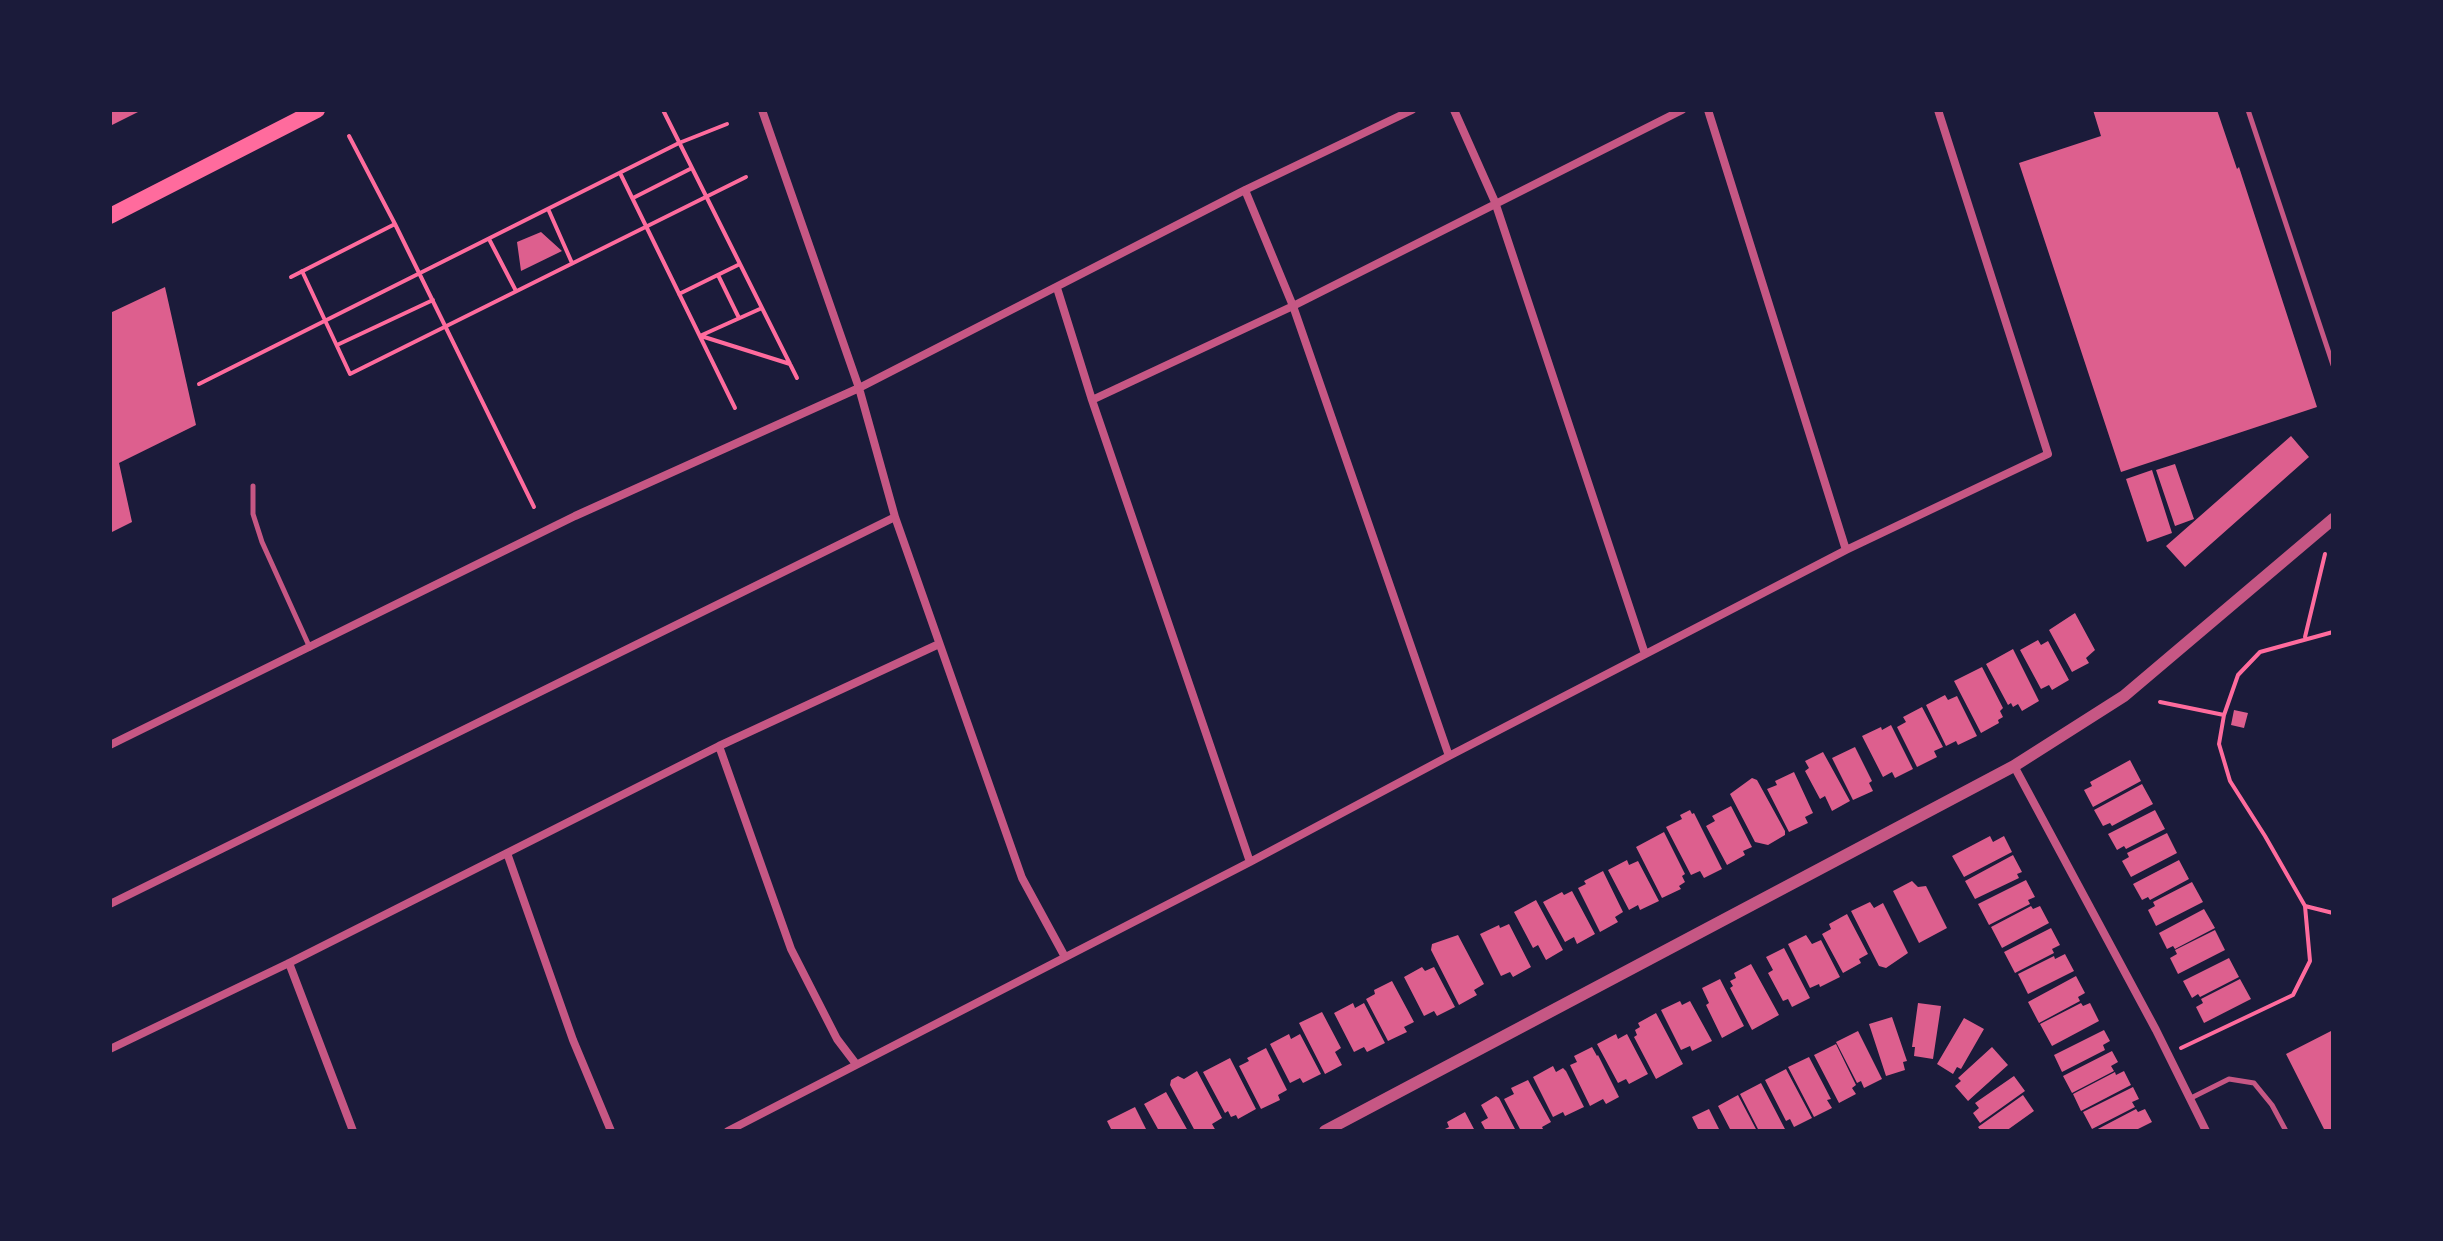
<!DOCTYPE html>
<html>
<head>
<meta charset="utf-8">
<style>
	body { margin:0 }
	#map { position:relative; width:2443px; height:1241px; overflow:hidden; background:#1b1b3a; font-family:"Exo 2",sans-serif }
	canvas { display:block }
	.frame { position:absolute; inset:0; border:112px solid #1b1b3a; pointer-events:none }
</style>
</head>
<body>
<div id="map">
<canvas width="2443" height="1241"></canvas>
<div class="frame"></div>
</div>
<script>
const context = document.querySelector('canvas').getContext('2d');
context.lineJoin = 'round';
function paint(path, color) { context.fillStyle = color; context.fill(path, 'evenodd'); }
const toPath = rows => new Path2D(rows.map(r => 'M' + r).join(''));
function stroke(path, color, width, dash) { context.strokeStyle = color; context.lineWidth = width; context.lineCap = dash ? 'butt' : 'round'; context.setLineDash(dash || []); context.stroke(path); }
paint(toPath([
	[110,110,142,110,110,126],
	[2093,110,2217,110,2237,169,2239,167,2317,407,2121,472,2019,163,2101,136],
	[541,232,562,251,521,271,517,242],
	[165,287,196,425,119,463,132,522,110,533,110,313],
	[2291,436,2309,457,2185,567,2166,546],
	[2175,464,2194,519,2175,526,2156,470],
	[2152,470,2172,533,2147,542,2126,479],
	[2075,613,2095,650,2086,658,2089,663,2072,672,2049,630],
	[2038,640,2041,645,2048,641,2069,680,2052,690,2049,685,2041,689,2020,650],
	[2013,649,2039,701,2022,711,2018,704,2013,707,2011,703,2008,705,1986,664],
	[1982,667,2003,708,2000,711,2003,717,1998,720,1999,723,1981,733,1954,681],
	[1945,695,1948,700,1957,696,1977,736,1958,745,1956,741,1946,746,1926,705],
	[1922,707,1943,747,1934,751,1937,757,1917,767,1897,727,1906,722,1903,717],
	[2234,710,2248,713,2244,728,2231,725],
	[1891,725,1913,769,1895,778,1892,772,1883,777,1862,736,1881,727,1882,730],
	[1855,747,1872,781,1869,783,1873,791,1853,800,1832,758],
	[1823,752,1850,801,1832,811,1825,796,1820,799,1805,771,1809,768,1805,761],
	[2130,760,2141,781,2093,807,2084,790,2092,786,2090,782],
	[1794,772,1813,813,1805,817,1808,823,1789,832,1767,789,1777,785,1775,781],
	[1752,778,1757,780,1785,831,1785,835,1768,845,1755,842,1730,794],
	[2142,784,2153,804,2112,826,2110,823,2103,826,2094,810],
	[1731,806,1752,847,1743,851,1745,855,1727,865,1706,826,1715,821,1712,816],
	[1690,810,1692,814,1694,813,1722,869,1704,878,1700,871,1691,875,1666,827,1682,819,1680,815],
	[2155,810,2165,829,2126,849,2124,846,2117,850,2108,834],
	[1664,832,1685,874,1682,876,1685,882,1679,886,1681,889,1662,898,1636,847],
	[2167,833,2177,853,2131,877,2122,861,2129,857,2127,853],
	[1990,836,1993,842,2004,836,2012,852,1964,877,1952,856],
	[2013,855,2022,872,2017,874,2019,878,1975,899,1965,881],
	[1627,860,1629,865,1638,861,1659,901,1640,910,1638,905,1629,910,1608,870],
	[2179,860,2189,879,2150,900,2148,897,2142,900,2133,884],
	[1603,871,1623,912,1615,917,1618,922,1600,932,1578,888,1586,884,1584,881],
	[2026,880,2035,897,2028,900,2030,904,1989,925,1978,904],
	[1912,881,1918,887,1926,886,1947,928,1919,943,1893,891],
	[2192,882,2203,902,2156,926,2148,910,2155,906,2153,902],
	[1572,891,1595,934,1577,944,1574,937,1565,942,1543,902,1562,892,1564,895],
	[1536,900,1563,950,1546,960,1538,945,1533,948,1514,912],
	[1870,902,1874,908,1883,903,1908,953,1886,968,1879,966,1851,911],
	[2031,906,2033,909,2040,906,2049,923,2002,948,1991,927],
	[2204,909,2215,928,2175,949,2173,946,2167,949,2159,933],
	[1847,914,1868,954,1859,959,1861,963,1843,973,1822,934,1831,929,1829,924],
	[1509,924,1531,967,1513,977,1510,972,1501,976,1480,934,1499,925,1500,928],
	[2051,928,2060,945,2052,949,2054,953,2015,973,2004,952],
	[2215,930,2225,950,2178,974,2170,958,2177,954,2175,950],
	[1458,935,1484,984,1474,990,1477,995,1459,1005,1431,950,1432,944],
	[1806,935,1812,944,1821,940,1840,977,1820,987,1819,984,1810,988,1788,944],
	[1784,948,1810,998,1792,1007,1788,999,1783,1001,1768,973,1773,970,1766,957],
	[2065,954,2074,971,2028,994,2018,974,2054,956,2055,959],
	[2229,958,2239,977,2200,997,2198,994,2192,998,2183,981],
	[1751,964,1779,1015,1752,1030,1730,988,1733,986,1730,981,1736,978,1734,973],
	[1422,967,1425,971,1434,967,1455,1007,1437,1016,1434,1011,1424,1016,1404,977],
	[2076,976,2085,993,2078,997,2080,1001,2039,1023,2028,1002],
	[1720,979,1744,1026,1722,1038,1706,1005,1709,1003,1702,988],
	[2240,979,2251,999,2204,1023,2196,1007,2203,1003,2201,999],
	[1392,981,1414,1022,1404,1027,1407,1032,1388,1041,1366,999,1375,994,1374,990],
	[1680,1001,1682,1005,1690,1001,1712,1041,1692,1051,1690,1046,1681,1050,1661,1010],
	[1353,1003,1355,1008,1364,1003,1385,1043,1367,1052,1364,1047,1354,1052,1334,1013],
	[1918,1003,1941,1006,1933,1059,1914,1056,1915,1047,1912,1047],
	[2081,1003,2083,1006,2090,1003,2099,1021,2052,1046,2040,1024],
	[1322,1012,1341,1048,1335,1052,1342,1065,1325,1074,1299,1023],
	[1656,1013,1683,1064,1656,1079,1634,1037,1637,1035,1635,1030,1640,1027,1638,1023],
	[1892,1017,1907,1061,1903,1062,1905,1070,1886,1076,1869,1024],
	[1964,1018,1984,1029,1961,1069,1957,1067,1953,1074,1937,1064],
	[2104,1030,2110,1041,2103,1045,2105,1050,2062,1072,2054,1055],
	[2333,1030,2333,1131,2325,1131,2286,1054],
	[1858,1031,1882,1079,1864,1088,1861,1081,1857,1083,1836,1042],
	[1289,1034,1291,1039,1300,1034,1321,1074,1303,1083,1300,1078,1290,1083,1270,1044],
	[1616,1034,1618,1039,1627,1034,1648,1074,1629,1084,1626,1079,1618,1083,1597,1044],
	[1836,1044,1856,1085,1852,1088,1856,1094,1839,1103,1814,1055],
	[1592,1047,1597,1056,1598,1055,1619,1097,1606,1104,1603,1099,1590,1106,1570,1065,1577,1062,1574,1056],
	[1992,1047,2008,1065,1968,1101,1955,1086,1961,1081,1958,1078],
	[1266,1048,1287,1090,1278,1095,1280,1100,1261,1109,1239,1066,1249,1061,1247,1058],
	[2112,1051,2118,1062,2111,1066,2114,1071,2072,1093,2063,1076],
	[1809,1057,1831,1099,1827,1100,1832,1108,1814,1117,1788,1067],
	[1230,1058,1256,1109,1238,1119,1236,1115,1231,1117,1228,1111,1225,1113,1203,1072],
	[1553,1066,1556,1072,1563,1068,1566,1071,1584,1107,1565,1116,1563,1112,1553,1117,1533,1077],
	[1786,1069,1812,1118,1794,1127,1790,1119,1786,1121,1765,1080],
	[1197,1071,1222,1118,1212,1124,1216,1131,1195,1131,1170,1085,1171,1080,1178,1076,1184,1079],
	[2124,1071,2131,1085,2081,1111,2073,1094,2115,1072,2116,1075],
	[2014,1076,2025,1091,1980,1123,1973,1113,1979,1108,1975,1103],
	[1528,1080,1551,1122,1542,1127,1544,1131,1521,1131,1504,1099,1514,1094,1511,1088],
	[1761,1083,1786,1131,1759,1131,1740,1094],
	[2133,1087,2139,1099,2132,1102,2135,1107,2092,1129,2083,1112],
	[1166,1092,1188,1131,1159,1131,1144,1104],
	[1738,1095,1757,1131,1731,1131,1718,1106],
	[2023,1095,2034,1111,2006,1131,1981,1131,1978,1127],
	[1496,1096,1499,1098,1516,1131,1486,1131,1481,1122,1488,1118,1481,1105],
	[1135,1107,1147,1131,1112,1131,1107,1121],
	[1709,1109,1720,1131,1699,1131,1692,1117],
	[2136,1109,2138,1112,2145,1109,2152,1122,2134,1131,2094,1131],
	[1465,1112,1475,1131,1441,1131,1449,1127,1447,1122]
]), '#dd5f8e');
stroke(toPath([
	[663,110,797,378],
	[349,136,395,224,534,507],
	[620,173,735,408],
	[633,198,692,168],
	[549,211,572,263],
	[489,239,516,291],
	[302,271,350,374,746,177],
	[718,275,739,318],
	[291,277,395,224],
	[679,294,740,264],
	[702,335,762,308],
	[701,336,790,364],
	[337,345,433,300],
	[199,384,679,143,727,124],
	[2305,637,2325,554],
	[2160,702,2224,715],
	[2305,906,2333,913],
	[2181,1048,2293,995,2310,961,2305,906,2265,836,2230,781,2219,744,2224,715,2238,675,2260,652,2333,632]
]), '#ff6b9d', 4);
stroke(toPath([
	[2248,110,2333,365],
	[253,486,253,514,262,542,310,648],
	[2191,1098,2229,1079,2254,1083,2272,1105,2286,1131]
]), '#c65784', 5);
stroke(toPath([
	[762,110,859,388,895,517,1022,878,1065,957],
	[1454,110,1495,202,1645,654],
	[1708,110,1846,550],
	[1245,190,1293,306,1449,756],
	[1057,288,1092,400,1250,862],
	[1092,400,1293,306,1682,110],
	[110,745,575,516,859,388,1245,190,1412,110],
	[719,746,791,949,837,1039,856,1064],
	[2014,766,2156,1030,2206,1131],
	[507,853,573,1040,611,1131],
	[110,904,895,517],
	[289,963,353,1131],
	[110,1049,289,963,719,746,939,644],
	[728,1131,1250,862,1449,756,1846,550,2048,454,1938,110]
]), '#c65784', 8);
stroke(toPath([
	[1325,1131,2014,766,2124,696,2333,519]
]), '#c65784', 12);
stroke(toPath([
	[110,216,317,110]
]), '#ff6b9d', 16);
</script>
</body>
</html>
